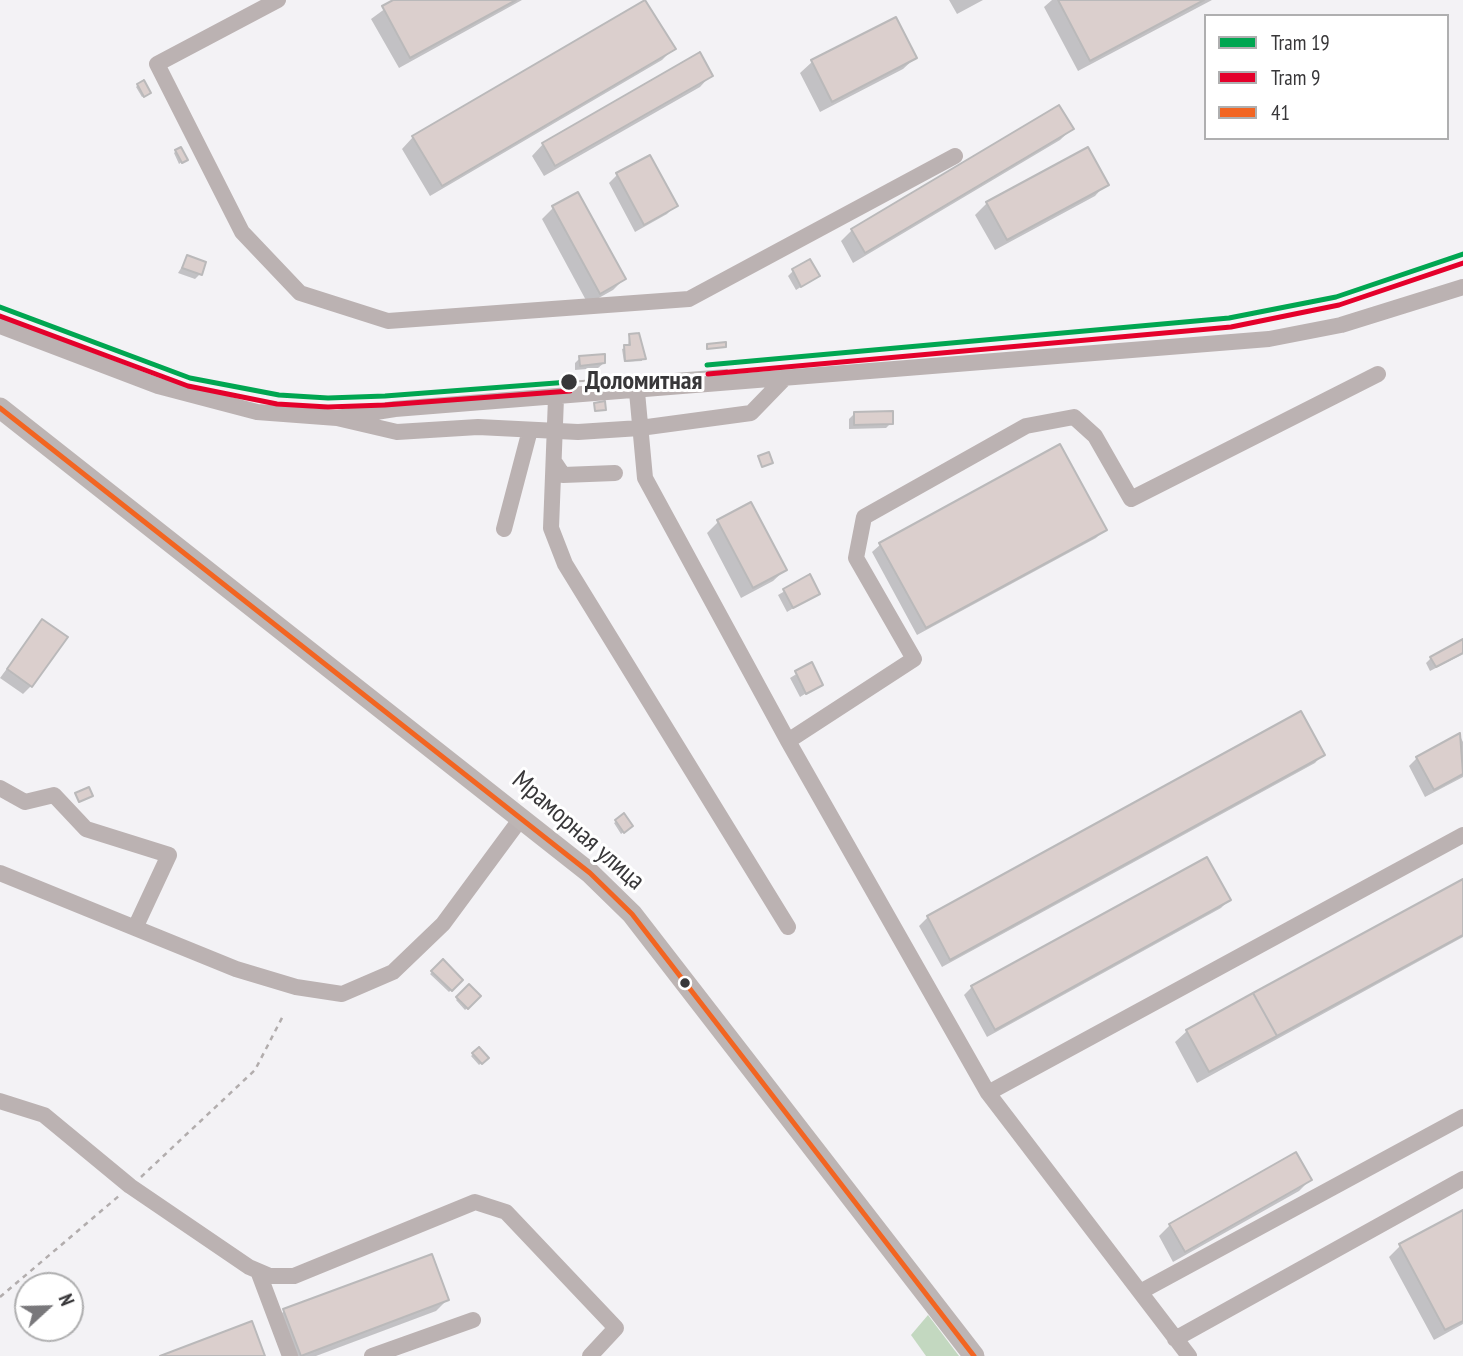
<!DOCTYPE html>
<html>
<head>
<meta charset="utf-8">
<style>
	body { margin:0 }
	#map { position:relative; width:1463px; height:1356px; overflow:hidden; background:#f3f2f5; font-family:"PT Sans Narrow",sans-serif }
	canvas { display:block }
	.legend { position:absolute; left:1204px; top:14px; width:245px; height:126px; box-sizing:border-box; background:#fff; border:2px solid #afafb0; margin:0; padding:9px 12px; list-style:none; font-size:21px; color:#383739 }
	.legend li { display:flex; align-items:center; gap:14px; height:35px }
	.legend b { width:35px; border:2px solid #afafb0 }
	.north { position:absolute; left:14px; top:1272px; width:70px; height:70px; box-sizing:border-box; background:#fff; border:2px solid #afafb0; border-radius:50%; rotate:68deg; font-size:19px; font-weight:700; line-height:28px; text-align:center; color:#383739 }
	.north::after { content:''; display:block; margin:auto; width:24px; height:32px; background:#79787b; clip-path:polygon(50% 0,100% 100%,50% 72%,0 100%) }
</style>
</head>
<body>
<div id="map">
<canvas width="1463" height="1356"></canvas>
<ul class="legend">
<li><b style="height:9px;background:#00a651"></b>Tram 19</li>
<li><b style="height:9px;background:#e4002b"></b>Tram 9</li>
<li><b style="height:9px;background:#f26522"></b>41</li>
</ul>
<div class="north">N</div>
</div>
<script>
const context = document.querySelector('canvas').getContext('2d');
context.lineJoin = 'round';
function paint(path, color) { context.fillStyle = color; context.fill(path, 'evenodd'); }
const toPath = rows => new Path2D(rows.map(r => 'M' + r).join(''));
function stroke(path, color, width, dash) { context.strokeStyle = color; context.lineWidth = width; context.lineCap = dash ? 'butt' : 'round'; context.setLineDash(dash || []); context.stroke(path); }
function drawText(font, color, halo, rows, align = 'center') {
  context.font = font + ' "PT Sans Narrow",sans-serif'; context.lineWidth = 6; context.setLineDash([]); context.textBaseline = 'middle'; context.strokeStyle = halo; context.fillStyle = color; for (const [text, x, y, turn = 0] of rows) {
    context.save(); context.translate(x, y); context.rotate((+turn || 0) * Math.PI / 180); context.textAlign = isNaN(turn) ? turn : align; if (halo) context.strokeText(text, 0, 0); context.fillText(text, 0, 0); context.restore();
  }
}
paint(toPath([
	[928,1315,959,1356,926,1356,911,1335]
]), '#c3d8c0');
paint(toPath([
	[397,0,522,0,399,68,371,19],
	[949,0,983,0,957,14],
	[1052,0,1212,0,1078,71,1044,7],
	[646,1,674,48,662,60,430,196,402,149,413,137],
	[895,19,915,58,903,69,820,112,800,73,812,62],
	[711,75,700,87,544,176,532,156,543,144],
	[138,85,147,95,142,97,136,87],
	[1072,129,1060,140,853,263,841,241,852,230],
	[176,151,183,161,179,164,174,153],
	[617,175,675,206,667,214,635,232,609,183],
	[1106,184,1095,196,995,250,975,215,987,203],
	[553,208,624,279,613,290,588,304,542,219],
	[188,257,200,274,195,279,178,273],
	[793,271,818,276,796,290,788,276],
	[629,336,639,345,643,345,642,361,624,362,622,349,628,347],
	[580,358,604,363,598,368,575,370,575,363],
	[854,414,891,423,886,428,849,429,849,419],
	[718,522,785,570,773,581,741,598,707,533],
	[1104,530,1096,538,917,635,872,552,881,544],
	[809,577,818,593,787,612,778,595],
	[42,621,31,686,23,694,0,678],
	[1463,641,1463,654,1430,671,1426,663,1431,658],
	[811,665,821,684,800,697,790,678],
	[1460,736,1463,742,1463,777,1425,797,1409,766,1417,758],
	[1323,754,1315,763,942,967,919,926,928,917],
	[624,816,629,828,621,834,614,823],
	[1463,881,1463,937,1197,1083,1175,1042,1187,1031],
	[1229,900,1221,908,987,1037,964,995,972,987],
	[443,962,461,980,449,992,430,974],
	[469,986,479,996,465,1010,456,1000],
	[479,1049,487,1058,479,1065,471,1056],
	[1310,1180,1299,1191,1173,1262,1159,1236,1170,1225],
	[1463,1212,1463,1324,1434,1340,1389,1257,1400,1246],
	[447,1300,436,1311,316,1356,286,1356,273,1322,284,1311]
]), '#0003');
const building = toPath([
	[393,0,516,0,410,58,382,6,393,0],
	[645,0,676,49,442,186,412,136,645,0],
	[1058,0,1204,0,1090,61,1058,0],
	[896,17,917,58,832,102,811,60,896,17],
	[700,52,713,76,555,166,542,143,700,52],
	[144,80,151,93,144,97,137,84,144,80],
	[1059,105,1074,129,865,253,851,229,1059,105],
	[181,147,188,160,182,163,175,150,181,147],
	[1088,147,1109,185,1007,240,986,202,1088,147],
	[650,155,678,206,644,225,616,173,650,155],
	[578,192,626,279,600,294,552,206,578,192],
	[187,255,206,262,202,275,182,268,187,255],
	[810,259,820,276,801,287,792,269,810,259],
	[639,333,646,359,625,361,624,345,630,345,629,334,639,333],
	[726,342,726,347,707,349,707,344,726,342],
	[605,354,605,363,580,366,579,356,605,354],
	[605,401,606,410,595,411,594,403,605,401],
	[893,411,893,424,854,425,854,412,893,411],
	[1060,444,1107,530,926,628,879,543,1060,444],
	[769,452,773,463,762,467,758,456,769,452],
	[751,502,787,570,753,588,717,520,751,502],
	[810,574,820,594,793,608,783,589,810,574],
	[42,619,68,637,32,687,7,669,42,619],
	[1463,639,1463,653,1436,667,1430,657,1463,639],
	[812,662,823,685,806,694,795,671,812,662],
	[1301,711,1325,755,950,960,927,916,1301,711],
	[1460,733,1463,774,1434,790,1416,757,1460,733],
	[89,787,93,796,79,802,75,793,89,787],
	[624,813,633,826,624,833,615,820,624,813],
	[1207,857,1231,900,995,1030,971,986,1207,857],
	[1463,879,1463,935,1277,1036,1253,993,1463,879],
	[443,959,463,980,452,991,431,971,443,959],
	[469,984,481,996,468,1009,456,997,469,984],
	[1253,993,1277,1036,1209,1072,1186,1030,1253,993],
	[479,1047,489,1058,482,1064,472,1053,479,1047],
	[1296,1152,1312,1180,1185,1252,1169,1224,1296,1152],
	[1463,1210,1463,1321,1445,1330,1399,1244,1463,1210],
	[432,1254,449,1300,301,1356,283,1309,432,1254],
	[252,1321,265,1356,160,1356,252,1321]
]);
paint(building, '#dbcfcd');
stroke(building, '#bab9ba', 2);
stroke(toPath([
	[141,1177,255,1070,284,1014],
	[0,1297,120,1195]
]), '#b2adad', 2.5, [5, 5]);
stroke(toPath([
	[278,0,157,64,242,232,300,293,388,321,689,299,955,156],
	[0,326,158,386,257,412,337,418,397,432,478,427,578,432,640,428,751,413,783,380],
	[637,392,645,478,788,741,988,1093,1189,1356],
	[556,398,551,528,565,564,788,927],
	[337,418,395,409,1269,339,1341,325,1463,287],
	[555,463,563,475,615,473],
	[504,529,530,430],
	[788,741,914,659,856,558,864,517,1026,426,1074,417,1095,436,1131,499,1378,374],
	[0,788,25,802,54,795,86,829,169,855,135,928],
	[0,873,236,969,296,987,342,994,393,972,443,924,522,817],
	[988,1093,1463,835],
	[0,1101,44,1115,130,1186,249,1267,270,1276,294,1276,475,1202,506,1212,616,1328,590,1356],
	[258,1271,290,1356],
	[1140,1292,1463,1117],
	[1175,1339,1463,1179],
	[372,1356,473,1320]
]), '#bbb2b2', 16);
stroke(toPath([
	[0,408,590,873,632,914,974,1356]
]), '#bdb5b4', 21);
stroke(toPath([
	[569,382,727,370]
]), '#bab6b5', 2);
stroke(toPath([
	[0,408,590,873,632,914,974,1356]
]), '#f26522', 5);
stroke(toPath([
	[0,307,190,378,279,395,328,398,385,396,569,382],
	[707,365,1229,318,1336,297,1463,254]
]), '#00a651', 5);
stroke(toPath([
	[0,316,188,386,277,404,328,407,385,405,570,391],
	[708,374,1231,327,1339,305,1463,263]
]), '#e4002b', 5);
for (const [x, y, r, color] of [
	[569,382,9,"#383739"],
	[685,983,6,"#383739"]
]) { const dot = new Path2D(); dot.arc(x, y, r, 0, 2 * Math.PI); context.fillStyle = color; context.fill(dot); stroke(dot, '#fff', 2.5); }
drawText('bold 26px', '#383739', '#fff', [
	["Доломитная",585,382]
], 'left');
drawText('26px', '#383739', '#fff', [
	["Мраморная улица",578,831,41]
]);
</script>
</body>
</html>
